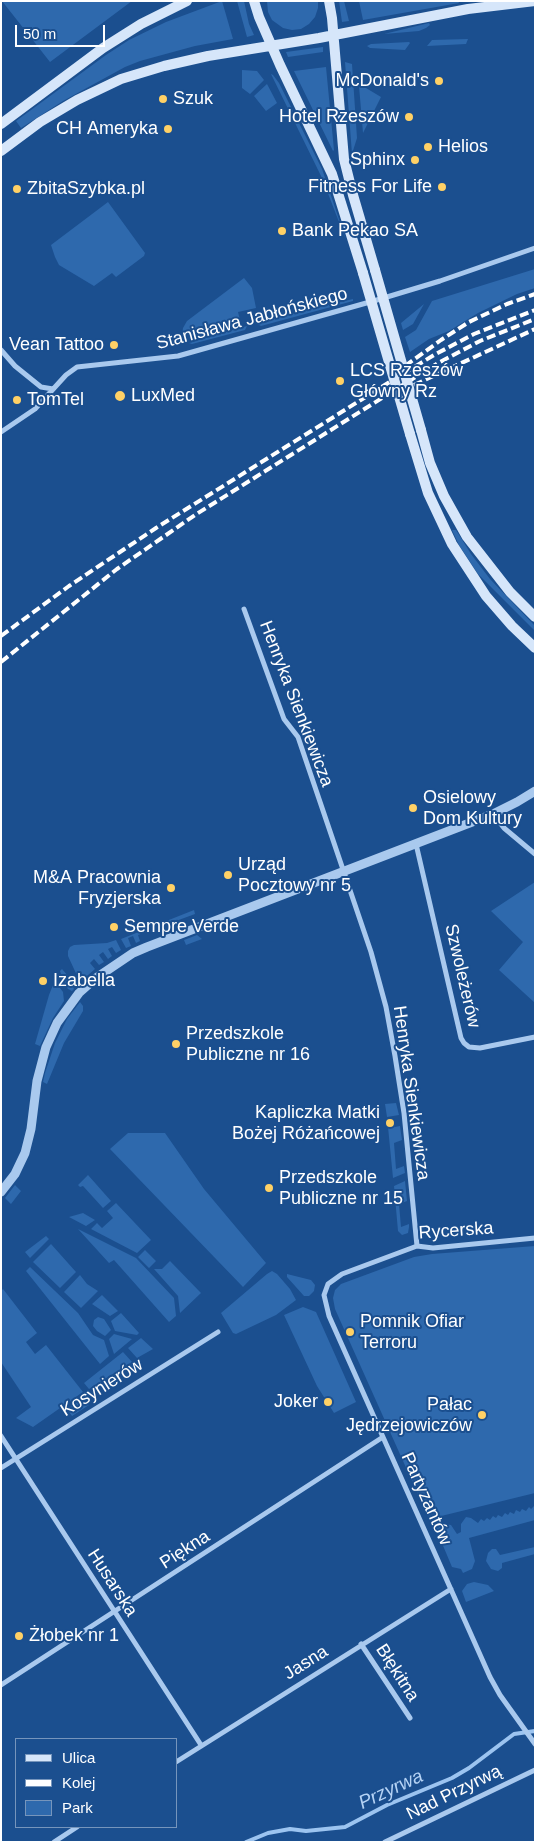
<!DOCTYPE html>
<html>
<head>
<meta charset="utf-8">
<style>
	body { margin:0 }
	#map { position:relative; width:536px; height:1843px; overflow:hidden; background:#1b4f8f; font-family:Helvetica,sans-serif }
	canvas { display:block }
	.frame { position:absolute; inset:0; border:2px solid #fff; pointer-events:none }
	.legend { position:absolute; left:15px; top:1738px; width:162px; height:90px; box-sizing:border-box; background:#1b4f8f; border:1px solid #7695bc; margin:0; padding:6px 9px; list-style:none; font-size:15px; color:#fff }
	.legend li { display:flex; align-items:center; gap:10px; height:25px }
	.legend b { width:25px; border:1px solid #7695bc }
	.scale { position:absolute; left:15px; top:25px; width:90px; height:22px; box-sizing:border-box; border:2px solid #fff; border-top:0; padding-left:6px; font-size:15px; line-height:18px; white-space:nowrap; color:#fff; -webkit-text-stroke:4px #1b4f8f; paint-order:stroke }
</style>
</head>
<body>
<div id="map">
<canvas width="536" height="1843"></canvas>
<div class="frame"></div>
<ul class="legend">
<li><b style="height:6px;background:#d6e6fa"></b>Ulica</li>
<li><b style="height:6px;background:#fff"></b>Kolej</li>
<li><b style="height:14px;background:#2e69ad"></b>Park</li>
</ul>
<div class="scale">50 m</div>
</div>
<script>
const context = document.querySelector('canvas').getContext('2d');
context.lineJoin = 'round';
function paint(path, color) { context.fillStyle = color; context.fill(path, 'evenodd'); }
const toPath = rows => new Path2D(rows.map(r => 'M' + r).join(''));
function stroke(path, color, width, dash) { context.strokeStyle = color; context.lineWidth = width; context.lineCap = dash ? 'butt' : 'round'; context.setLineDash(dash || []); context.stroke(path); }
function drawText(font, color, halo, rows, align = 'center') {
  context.font = font + ' Helvetica,sans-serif'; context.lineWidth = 4; context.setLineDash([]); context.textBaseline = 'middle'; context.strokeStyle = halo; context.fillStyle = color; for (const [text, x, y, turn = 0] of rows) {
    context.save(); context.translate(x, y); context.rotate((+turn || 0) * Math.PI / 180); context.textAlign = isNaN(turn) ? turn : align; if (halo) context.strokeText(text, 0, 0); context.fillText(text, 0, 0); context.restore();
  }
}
paint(toPath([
	[2,1,132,1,50,62],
	[222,1,233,39,195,46,140,61,125,67,63,101,21,128,16,121,106,55,129,40,166,22],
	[237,1,244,1,249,24,254,35,247,37],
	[267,1,318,1,318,8,315,17,309,24,301,29,292,30,283,28,272,20,268,12],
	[339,1,344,1,349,21,342,22],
	[359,1,458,1,459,3,363,20],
	[429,23,430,25,426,28,419,31,384,34],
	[468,39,466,44,427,46,432,40],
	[409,42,410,43,405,50,370,48,367,46,371,44],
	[323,47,323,52,288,57,286,52],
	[345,62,352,64,357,138,352,154],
	[326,67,334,150,333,151,294,71],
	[242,70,257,71,264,80,250,94,242,88],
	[271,74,273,75,279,83,322,169,346,240,322,178],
	[267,84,277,103,266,111,254,96],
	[361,85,381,97,363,133,359,86],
	[108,202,145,253,144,256,116,277,112,273,94,286,59,265,55,257,51,245],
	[535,269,535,288,517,294,478,313,449,331,429,339,410,352,405,337,416,330,432,301],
	[244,278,252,288,256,308,238,312,240,320,182,336,183,328,187,321],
	[353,299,353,301,261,326,255,323],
	[424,304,413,324,403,330,401,323],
	[247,326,245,330,192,344,189,343],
	[452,530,456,530,471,554,490,579,535,626,535,631,478,574,459,545],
	[535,882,535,1003,499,970,523,942,491,911],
	[194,910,195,914,138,935,140,941,136,943,133,936,128,938,131,946,126,948,121,939],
	[197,935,202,939,186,945,184,940],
	[116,940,121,950,116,953,112,947,108,949,112,956,108,959,103,952,99,955,104,962,99,965,94,959,90,963,95,969,80,982,68,956,68,951,70,947,74,945,107,943],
	[62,969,68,976,74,989,72,991,68,989,64,983,60,971],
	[57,984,63,992,64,1001,53,1018,40,1046,35,1044,49,995,53,985],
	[80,1002,83,1006,83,1011,64,1043,47,1084,43,1082,45,1073,55,1043,67,1019],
	[396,1103,399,1115,387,1117,385,1104],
	[394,1126,395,1127,400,1126,402,1140,394,1143,396,1169,404,1166,405,1173,393,1178,388,1127],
	[128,1133,165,1133,204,1189,266,1263,243,1287,110,1149],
	[88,1175,111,1201,103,1208,83,1186,80,1187,78,1185],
	[405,1181,407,1201,399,1204,401,1227,409,1224,409,1227,408,1233,402,1235,398,1231,394,1186],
	[15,1185,21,1191,11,1204,5,1198],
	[116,1203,151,1240,137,1253,91,1229,97,1223,102,1228,113,1218,107,1211],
	[83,1213,95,1220,86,1226,69,1217],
	[78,1229,136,1258,174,1298,176,1316,169,1322,114,1260,109,1263],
	[46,1236,49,1239,30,1258,25,1252],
	[51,1244,76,1272,60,1288,33,1262],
	[535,1246,535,1493,429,1519,335,1309,333,1298,335,1290,341,1284,414,1257,432,1254],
	[145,1250,156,1261,149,1268,138,1257],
	[170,1261,201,1293,180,1313,178,1296,154,1269,162,1269],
	[30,1267,78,1313,93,1335,104,1340,109,1356,100,1364,26,1271],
	[272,1271,277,1274,290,1289,296,1300,276,1315,236,1334,233,1333,221,1313,267,1274],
	[287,1274,311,1280,315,1285,314,1291,309,1296,304,1296,287,1277],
	[80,1275,87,1284,98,1291,81,1308,64,1292],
	[3,1289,37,1333,26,1342,35,1354,46,1345,83,1392,33,1427,16,1418,31,1407,1,1362,1,1291],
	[102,1295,118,1311,110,1316,92,1304],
	[303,1307,316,1312,356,1402,334,1413,317,1386,284,1315],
	[121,1313,139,1333,137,1335,115,1331,111,1321],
	[98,1317,104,1319,111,1330,105,1336,97,1331,93,1326,94,1320],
	[114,1334,132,1339,114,1354,109,1339],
	[141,1338,153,1349,137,1358,128,1348],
	[123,1352,132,1362,89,1389,84,1383],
	[84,1398,89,1405,72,1416,67,1409],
	[534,1506,535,1520,469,1538,475,1561,472,1569,463,1573,461,1569,452,1567,436,1529,438,1528,445,1524,451,1525,457,1534,461,1532,461,1524,466,1517,471,1518,478,1523,481,1519,484,1521,487,1518,490,1520,493,1516,496,1518,498,1515,502,1517,505,1513,508,1515,510,1512,514,1514,516,1510,520,1512,522,1509,526,1511,529,1507,531,1509],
	[535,1547,535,1554,502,1563,502,1568,498,1571,491,1569,486,1561,488,1553,492,1549,496,1549,500,1555],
	[474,1582,488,1585,494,1591,466,1602,462,1591,467,1584]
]), '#2e69ad');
stroke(toPath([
	[246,1842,268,1833,290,1829,306,1831,345,1827,387,1805,452,1778,469,1768,514,1734,535,1731]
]), '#9cc4f0', 4);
stroke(toPath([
	[1,350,15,366,41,387,53,389],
	[1,432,35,409,66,375,77,367,178,356,377,300,440,281,535,248],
	[244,609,284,719,298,737,371,952,386,1007,395,1056,404,1113,417,1246],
	[493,814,504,828,535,854],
	[416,844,461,1038,464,1043,469,1047,480,1048,535,1037],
	[535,1238,433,1248,417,1246,342,1274,328,1284,324,1295,329,1316,490,1677,500,1695,535,1744],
	[1,1436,201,1745],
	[1,1468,218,1332],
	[361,1644,410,1718],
	[1,1685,383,1437],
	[176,1762,451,1589],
	[54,1842,77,1827],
	[385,1842,535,1770]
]), '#a9c9ee', 5);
stroke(toPath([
	[1,1192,15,1174,25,1153,31,1129,37,1081,46,1047,57,1023,79,993,96,978,133,953,147,947,493,814,517,802,535,791]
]), '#a9c9ee', 9);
stroke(toPath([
	[254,1,259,17,280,65,332,174,363,273],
	[329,1,332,18,344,159,353,195,375,270],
	[1,124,103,48,141,24,187,1],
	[1,151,40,122,77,100,121,79,164,66,208,56,319,38,468,9,535,1],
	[421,430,430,463,444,496,467,537,510,592,535,617],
	[410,434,428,493,452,544,486,596,512,626,535,648]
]), '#d6e6fa', 10);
stroke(toPath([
	[405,366,441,340,469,322,507,304,535,294],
	[414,385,535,329],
	[1,636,69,586,156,528,396,378,434,355,474,334,535,310],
	[1,662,117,569,195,515,438,363,480,341,535,319]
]), '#fff', 4, [9, 4]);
stroke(toPath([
	[375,270,421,430],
	[363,273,410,434]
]), '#d6e6fa', 10);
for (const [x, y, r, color] of [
	[439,81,5,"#ffd166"],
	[163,99,5,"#ffd166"],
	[409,117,5,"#ffd166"],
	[168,129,5,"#ffd166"],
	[428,147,5,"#ffd166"],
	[415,160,5,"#ffd166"],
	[442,187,5,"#ffd166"],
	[17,189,5,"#ffd166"],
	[282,231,5,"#ffd166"],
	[114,345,5,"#ffd166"],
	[340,381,5,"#ffd166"],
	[120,396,6,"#ffd166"],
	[17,400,5,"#ffd166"],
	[413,808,5,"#ffd166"],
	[228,875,5,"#ffd166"],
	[171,888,5,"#ffd166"],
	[114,927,5,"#ffd166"],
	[43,981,5,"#ffd166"],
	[176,1044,5,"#ffd166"],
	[390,1123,5,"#ffd166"],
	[269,1188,5,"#ffd166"],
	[350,1332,5,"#ffd166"],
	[328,1402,5,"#ffd166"],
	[482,1415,5,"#ffd166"],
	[19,1636,5,"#ffd166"]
]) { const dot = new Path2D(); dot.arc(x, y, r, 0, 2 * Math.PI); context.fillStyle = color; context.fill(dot); stroke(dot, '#1b4f8f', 2); }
drawText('18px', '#fff', '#1b4f8f', [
	["McDonald's",429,81,"right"],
	["Szuk",173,99],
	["Hotel Rzeszów",399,117,"right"],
	["CH Ameryka",158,129,"right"],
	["Helios",438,147],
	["Sphinx",405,160,"right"],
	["Fitness For Life",432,187,"right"],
	["ZbitaSzybka.pl",27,189],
	["Bank Pekao SA",292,231],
	["Vean Tattoo",104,345,"right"],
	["LCS Rzeszów",350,371],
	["Główny Rz",350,392],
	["LuxMed",131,396],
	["TomTel",27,400],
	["Osielowy",423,798],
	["Dom Kultury",423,819],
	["Urząd",238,865],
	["Pocztowy nr 5",238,886],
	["M&A Pracownia",161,878,"right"],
	["Fryzjerska",161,899,"right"],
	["Sempre Verde",124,927],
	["Izabella",53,981],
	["Przedszkole",186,1034],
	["Publiczne nr 16",186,1055],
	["Kapliczka Matki",380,1113,"right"],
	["Bożej Różańcowej",380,1134,"right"],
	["Przedszkole",279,1178],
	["Publiczne nr 15",279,1199],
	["Pomnik Ofiar",360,1322],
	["Terroru",360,1343],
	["Joker",318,1402,"right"],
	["Pałac",472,1405,"right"],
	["Jędrzejowiczów",472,1426,"right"],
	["Żłobek nr 1",29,1636]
], 'left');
drawText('18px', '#fff', '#1b4f8f', [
	["Stanisława Jabłońskiego",252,319,-15],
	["Henryka Sienkiewicza",296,704,69],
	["Szwoleżerów",462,976,77],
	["Henryka Sienkiewicza",411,1093,82],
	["Rycerska",456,1231,-4],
	["Kosynierów",102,1388,-32],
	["Partyzantów",426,1499,66],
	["Piękna",185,1550,-33],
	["Husarska",112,1583,57],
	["Jasna",306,1663,-32],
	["Błękitna",397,1673,57],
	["Nad Przyrwą",454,1793,-26]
]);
drawText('italic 19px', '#b5d3f5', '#1b4f8f', [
	["Przyrwa",391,1790,-25]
]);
</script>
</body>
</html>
